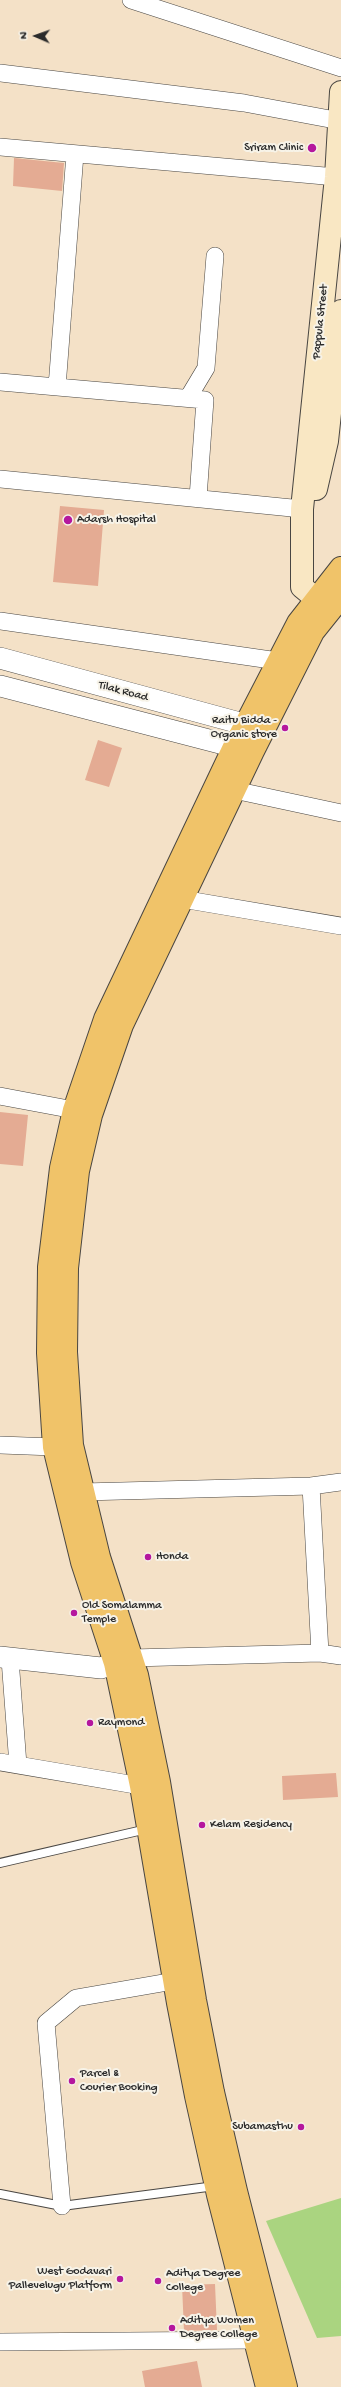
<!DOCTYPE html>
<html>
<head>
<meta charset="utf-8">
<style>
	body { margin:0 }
	#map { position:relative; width:341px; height:2387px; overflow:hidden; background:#f4e1c7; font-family:"Gochi Hand",sans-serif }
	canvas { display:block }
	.north { position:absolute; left:16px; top:16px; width:40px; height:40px; -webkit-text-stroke:3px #f7f3e8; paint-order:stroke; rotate:272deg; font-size:11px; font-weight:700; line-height:16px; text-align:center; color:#2b2b2b }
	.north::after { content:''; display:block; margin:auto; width:14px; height:18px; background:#2b2b2b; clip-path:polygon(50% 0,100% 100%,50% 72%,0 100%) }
</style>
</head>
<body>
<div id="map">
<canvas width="341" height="2387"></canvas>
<div class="north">N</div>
</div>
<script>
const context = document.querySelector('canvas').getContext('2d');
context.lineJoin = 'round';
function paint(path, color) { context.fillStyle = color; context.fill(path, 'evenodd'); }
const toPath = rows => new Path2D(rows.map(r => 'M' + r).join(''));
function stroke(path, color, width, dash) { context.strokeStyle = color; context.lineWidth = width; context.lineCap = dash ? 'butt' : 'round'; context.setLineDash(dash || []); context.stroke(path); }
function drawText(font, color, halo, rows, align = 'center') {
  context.font = font + ' "Gochi Hand",sans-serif'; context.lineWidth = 4; context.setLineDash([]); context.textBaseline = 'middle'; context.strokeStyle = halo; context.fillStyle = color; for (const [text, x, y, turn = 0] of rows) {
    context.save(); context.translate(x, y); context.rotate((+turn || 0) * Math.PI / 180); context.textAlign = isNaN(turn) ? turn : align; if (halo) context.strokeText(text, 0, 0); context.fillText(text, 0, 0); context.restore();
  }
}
paint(toPath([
	[341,2198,341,2336,317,2338,266,2221]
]), '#aad480');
paint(toPath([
	[14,158,64,163,62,191,13,186],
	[60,506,104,510,98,586,53,582],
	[98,740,122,748,109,787,85,780],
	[0,1112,28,1115,23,1166,0,1164],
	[336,1773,338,1797,283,1800,282,1776],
	[215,2284,217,2330,184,2331,182,2285],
	[197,2361,202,2387,145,2387,142,2371]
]), '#e4ab93');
const service = toPath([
	[0,1863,147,1829],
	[0,2194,62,2206,215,2186]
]);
const minor = toPath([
	[131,0,341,68],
	[0,73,244,103,340,121],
	[0,147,336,177],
	[0,382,205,400,198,498],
	[57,387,75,154],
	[188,398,206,368,215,256],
	[0,479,302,509],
	[0,621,278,661],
	[234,790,341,813],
	[182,899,341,926],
	[0,1096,74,1110],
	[0,1445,54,1447],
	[311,1486,320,1653],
	[83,1492,311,1486,341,1482],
	[132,1658,320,1653,341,1656],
	[10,1659,18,1765],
	[0,1762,141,1786],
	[62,2206,46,2023,76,1998,174,1981],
	[0,2342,255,2340]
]);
const tertiary = toPath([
	[0,658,262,729],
	[0,686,251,751],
	[0,1657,101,1668,132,1658]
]);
const secondary = toPath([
	[316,489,327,441,341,311],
	[330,610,302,587,302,509,336,177,341,92]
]);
const primary = toPath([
	[267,2387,218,2195,196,2096,178,2003,141,1786,115,1663,82,1562,54,1447,48,1353,49,1267,61,1168,74,1110,105,1019,235,745,298,623,341,568],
	[286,2387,236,2191,213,2092,195,2000,159,1782,137,1675,99,1557,72,1445,66,1352,67,1268,78,1171,91,1115,122,1025,253,751,313,632,341,597]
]);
stroke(service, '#494642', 10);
stroke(minor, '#494642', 18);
stroke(tertiary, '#494642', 22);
stroke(secondary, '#494642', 24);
stroke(primary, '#494642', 24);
stroke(service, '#fff', 8);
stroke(minor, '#fff', 17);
stroke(tertiary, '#fff', 21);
stroke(secondary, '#f9e7c3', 22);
stroke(primary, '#f0c369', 22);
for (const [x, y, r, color] of [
	[312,148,5,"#b5179e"],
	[68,520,5,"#b5179e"],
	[285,728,4,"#b5179e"],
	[148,1557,4,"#b5179e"],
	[74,1613,4,"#b5179e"],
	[90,1723,4,"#b5179e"],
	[202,1825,4,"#b5179e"],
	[72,2081,4,"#b5179e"],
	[301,2127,4,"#b5179e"],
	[120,2279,4,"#b5179e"],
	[158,2281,4,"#b5179e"],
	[172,2328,4,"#b5179e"]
]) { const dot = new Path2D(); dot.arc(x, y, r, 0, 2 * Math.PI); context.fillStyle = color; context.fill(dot); stroke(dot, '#f7f3e8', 1.5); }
drawText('12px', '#2b2b2b', '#f7f3e8', [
	["Sriram Clinic",303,148,"right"],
	["Adarsh Hospital",77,520],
	["Raitu Bidda -",277,721,"right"],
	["Organic store",277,735,"right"],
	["Honda",156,1557],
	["Old Somalamma",82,1606],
	["Temple",82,1620],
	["Raymond",98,1723],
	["Kelam Residency",210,1825],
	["Parcel &",80,2074],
	["Courier Booking",80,2088],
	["Subamasthu",293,2127,"right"],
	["West Godavari",112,2272,"right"],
	["Pallevelugu Platform",112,2286,"right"],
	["Aditya Degree",166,2274],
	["College",166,2288],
	["Aditya Women",180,2321],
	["Degree College",180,2335]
], 'left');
drawText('12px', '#2b2b2b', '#f7f3e8', [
	["Pappula Street",321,322,-84],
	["Tilak Road",123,692,15]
]);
</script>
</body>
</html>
